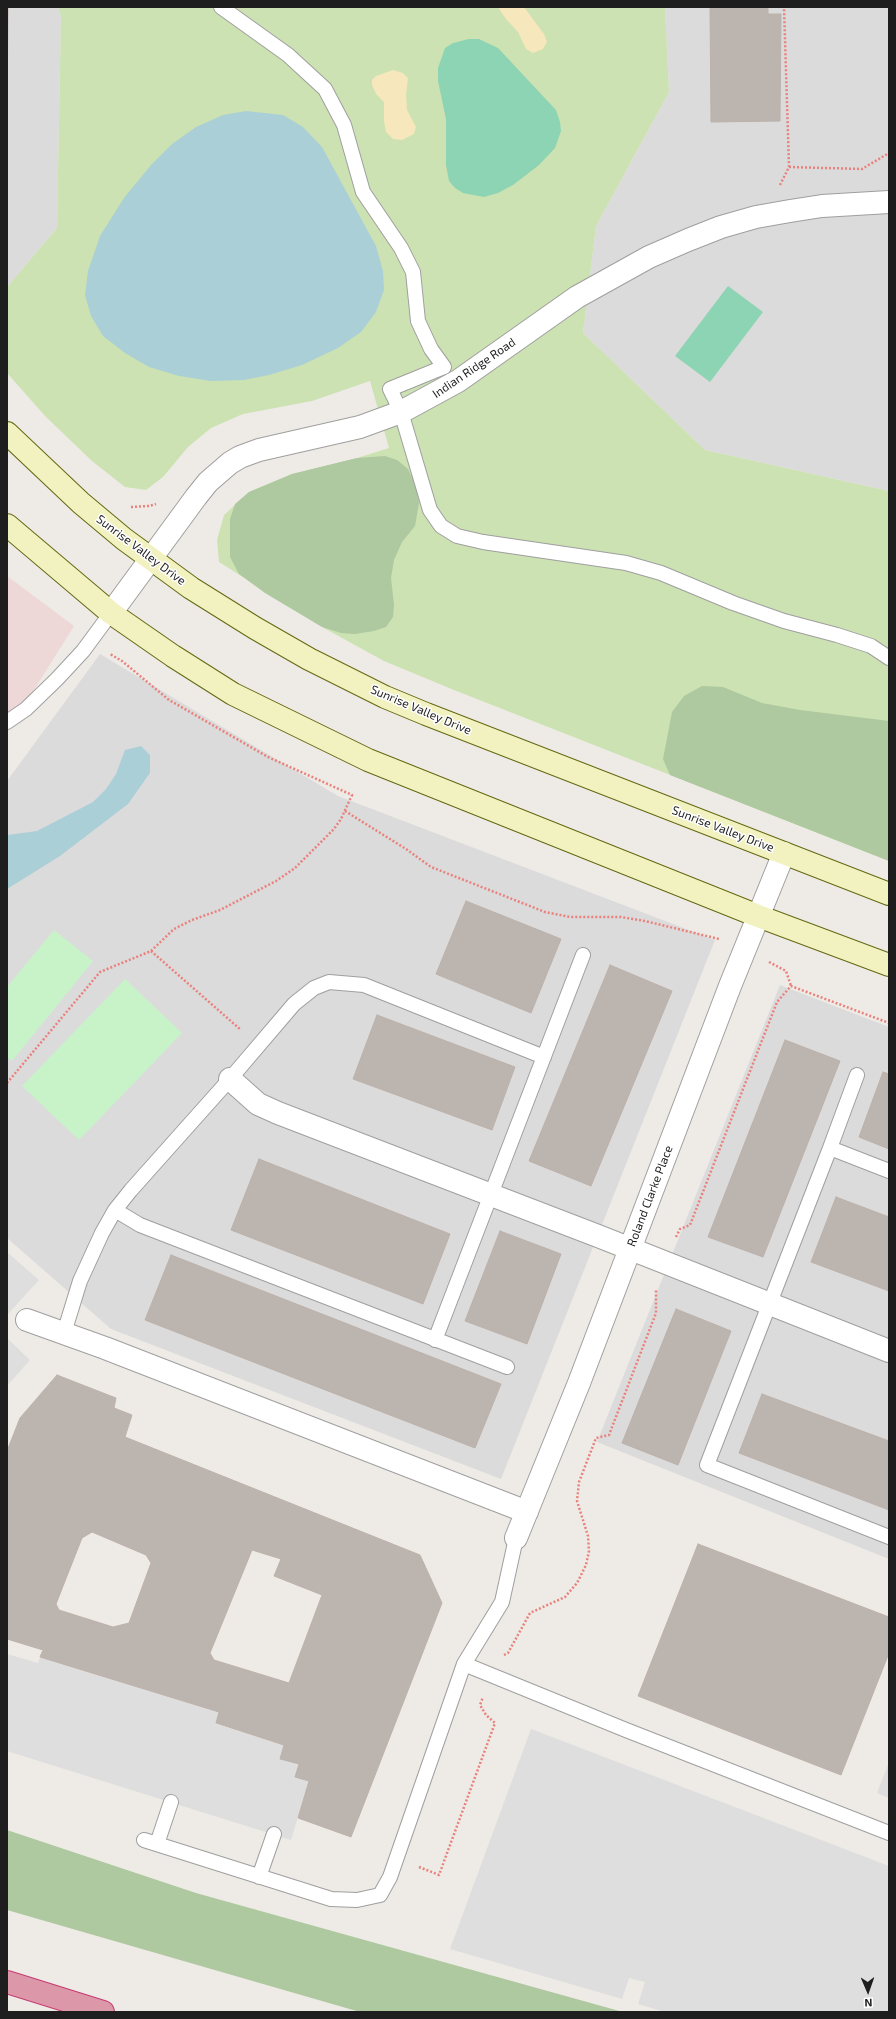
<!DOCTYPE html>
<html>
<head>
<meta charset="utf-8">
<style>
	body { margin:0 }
	#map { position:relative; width:896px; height:2019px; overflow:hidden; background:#eeebe6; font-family:"Exo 2",sans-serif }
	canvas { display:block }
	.frame { position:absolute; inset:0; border:8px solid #1e1e1e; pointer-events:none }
	.north { position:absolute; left:848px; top:1971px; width:40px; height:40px; -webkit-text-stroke:3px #fff; paint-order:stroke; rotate:178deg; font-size:11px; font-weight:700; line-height:16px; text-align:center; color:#1e1e1e }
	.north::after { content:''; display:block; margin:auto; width:14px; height:18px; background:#1e1e1e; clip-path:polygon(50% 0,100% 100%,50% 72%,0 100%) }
</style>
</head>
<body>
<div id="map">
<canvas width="896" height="2019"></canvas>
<div class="frame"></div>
<div class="north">N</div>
</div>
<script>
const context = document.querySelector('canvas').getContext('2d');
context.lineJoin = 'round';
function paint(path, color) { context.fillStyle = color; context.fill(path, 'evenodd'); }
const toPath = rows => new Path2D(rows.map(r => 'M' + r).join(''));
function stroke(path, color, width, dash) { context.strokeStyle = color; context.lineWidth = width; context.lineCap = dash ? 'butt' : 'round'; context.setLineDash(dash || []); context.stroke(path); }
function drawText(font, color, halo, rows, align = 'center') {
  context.font = font + ' "Exo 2",sans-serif'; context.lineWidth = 3; context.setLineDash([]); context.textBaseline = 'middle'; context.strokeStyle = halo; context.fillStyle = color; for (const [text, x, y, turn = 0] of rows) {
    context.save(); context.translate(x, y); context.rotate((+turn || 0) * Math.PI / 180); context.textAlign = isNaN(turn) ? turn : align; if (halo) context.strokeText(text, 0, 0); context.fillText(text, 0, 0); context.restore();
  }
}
paint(toPath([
	[7,7,58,7,61,16,57,228,7,287],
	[665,7,889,7,889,491,705,450,583,333,596,226,669,92],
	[100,654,338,796,715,940,501,1479,111,1329,7,1238,7,781],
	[780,985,889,1027,889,1559,597,1442]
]), '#dcdbdc');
paint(toPath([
	[7,576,74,626,7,733]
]), '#edd7d7');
paint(toPath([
	[58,7,665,7,669,92,596,226,583,333,705,450,889,491,889,861,454,690,384,661,322,627,219,562,217,540,224,515,249,492,292,474,357,458,389,448,370,381,312,401,243,414,211,428,188,447,163,477,146,490,125,487,92,461,46,417,7,373,7,287,57,228,61,16]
]), '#cce2b2');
paint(toPath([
	[385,456,397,460,408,469,416,486,419,503,415,526,402,542,394,560,391,578,394,605,393,617,386,627,374,631,355,634,341,633,322,627,265,593,239,574,230,557,230,519,235,504,249,492,292,474,357,458],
	[702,686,723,687,762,703,800,710,889,721,889,861,670,775,663,759,672,712,684,696],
	[7,1830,196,1893,623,2012,360,2012,7,1910]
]), '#aec89f');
paint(toPath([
	[498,7,524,7,544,34,547,42,543,49,533,53,526,49,518,32,506,19],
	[393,70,403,73,408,78,406,95,407,110,416,127,414,134,402,140,393,139,386,132,384,121,384,102,376,94,372,85,372,80,376,76]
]), '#f6e7bc');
paint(toPath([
	[54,930,93,961,12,1061,7,1057,7,987],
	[125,979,182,1033,79,1140,22,1086]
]), '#c8f3c9');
paint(toPath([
	[469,39,479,39,498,48,556,110,560,122,561,131,555,148,539,165,513,185,498,193,484,197,463,193,455,188,449,181,446,165,446,119,438,81,438,68,445,48,453,43],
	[728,286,763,312,710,382,675,356]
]), '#8dd4b4');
paint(toPath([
	[7,1252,39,1280,7,1315],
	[7,1338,30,1360,7,1386],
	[7,1654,38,1663,40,1657,219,1712,216,1724,284,1745,280,1759,299,1764,295,1777,309,1781,291,1840,7,1751],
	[531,1729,889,1866,889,2012,665,2012,638,2004,645,1982,629,1978,622,1999,450,1949],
	[889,1762,889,1798,877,1793]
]), '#dedede');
paint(toPath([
	[246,111,283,115,303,127,322,147,376,246,383,271,384,290,376,312,361,332,338,348,302,365,269,375,244,380,211,381,179,376,149,367,125,353,103,336,91,316,85,295,88,271,100,236,124,198,151,165,172,144,196,127,223,115],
	[141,746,150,755,150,773,128,804,60,856,7,889,7,835,37,831,93,802,106,789,116,774,125,750]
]), '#abcfd6');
const building = toPath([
	[7,7,8,7,7,110,7,7],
	[710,7,768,7,768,14,781,14,780,121,711,122,710,7],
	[466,901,561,939,531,1013,436,974,466,901],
	[610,965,672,991,591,1186,529,1161,610,965],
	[377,1015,515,1067,492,1130,353,1079,377,1015],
	[785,1040,840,1061,763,1257,708,1237,785,1040],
	[883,1072,889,1074,889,1149,859,1137,883,1072],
	[259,1159,450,1234,423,1304,231,1230,259,1159],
	[836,1197,889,1217,889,1291,811,1262,836,1197],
	[500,1231,561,1254,527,1344,465,1321,500,1231],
	[171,1255,501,1384,475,1448,145,1320,171,1255],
	[676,1309,731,1331,678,1465,622,1443,676,1309],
	[57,1375,116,1398,114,1408,132,1415,125,1437,420,1555,442,1603,351,1837,298,1818,309,1781,295,1777,299,1764,280,1759,284,1745,216,1723,219,1712,40,1657,43,1650,7,1639,7,1451,20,1418,57,1375],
	[92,1532,146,1555,151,1563,129,1623,113,1627,59,1610,56,1604,82,1538,92,1532],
	[252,1550,281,1559,274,1576,322,1595,289,1683,214,1660,210,1653,252,1550],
	[762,1394,889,1441,889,1510,739,1453,762,1394],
	[698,1544,889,1617,889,1653,841,1775,638,1696,698,1544]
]);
paint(building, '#bbb4af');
stroke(building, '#beb2aa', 1);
const lane = toPath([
	[221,7,288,55,325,89,344,125,363,192,401,248,413,272,418,321,431,349,444,367,390,389,401,412,430,510,441,526,457,536,483,542,626,563,661,573,733,603,784,621,837,635,871,646,889,658],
	[7,722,26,709,57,679,83,651,111,613],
	[830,1148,857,1075],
	[889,1171,830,1148,707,1465,889,1537],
	[115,1210,140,1225,507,1367],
	[64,1333,80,1281,102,1233,115,1210,131,1190,230,1079,294,1004,314,988,329,982,364,985,544,1057],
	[435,1340,583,955],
	[516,1538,502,1602,464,1664,626,1730,889,1833],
	[144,1840,331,1899,357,1900,380,1895,390,1877,464,1664],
	[157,1844,171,1802],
	[259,1877,274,1834]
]);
const street = toPath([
	[111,613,196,497,208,482,230,463,240,457,259,450,360,427,401,412,458,381,577,297,649,257,688,240,721,227,756,217,790,211,822,206,889,202],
	[230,1079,258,1104,278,1113,598,1236,889,1351],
	[27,1320,105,1348,527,1512],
	[516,1538,579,1383,730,986,784,853]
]);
const secondary = toPath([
	[7,433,81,503,124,539,191,588,255,628,309,659,385,697,426,714,889,894],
	[7,525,111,613,173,656,233,694,368,760,758,916,889,965]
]);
const highway = toPath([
	[7,1982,103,2012]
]);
stroke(lane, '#9f9f9f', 16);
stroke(street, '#9f9f9f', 24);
stroke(secondary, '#646912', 24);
stroke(highway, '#c53a71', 24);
stroke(toPath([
	[789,167,862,169,889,153],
	[780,185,789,167,784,7],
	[131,507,149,506,156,504],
	[345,811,406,849,431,867,545,912,570,917,621,917,645,921,719,939],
	[151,951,241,1030],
	[769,962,786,971,791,986],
	[7,1083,100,972,151,951,174,929,192,920,220,910,276,881,295,868,334,829,341,819,352,795,268,757,169,700,122,661,110,654],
	[676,1237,680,1229,690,1225,777,1002,791,986,889,1023],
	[504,1655,508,1653,530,1613,565,1597,577,1583,586,1565,589,1551,588,1536,577,1501,579,1482,596,1438,609,1435,656,1313,656,1289],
	[419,1867,439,1875,495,1723,486,1715,480,1705,483,1697]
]), '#e9817c', 2.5, [2, 2]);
stroke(lane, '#fff', 14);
stroke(street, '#fff', 22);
stroke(secondary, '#f2f1c0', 22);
stroke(highway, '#dc97a8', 22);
drawText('12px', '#1e1e1e', '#fff', [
	["Indian Ridge Road",474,368,-34],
	["Sunrise Valley Drive",141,550,37],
	["Sunrise Valley Drive",421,710,23],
	["Sunrise Valley Drive",723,829,21],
	["Roland Clarke Place",650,1196,-69]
]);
</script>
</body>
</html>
